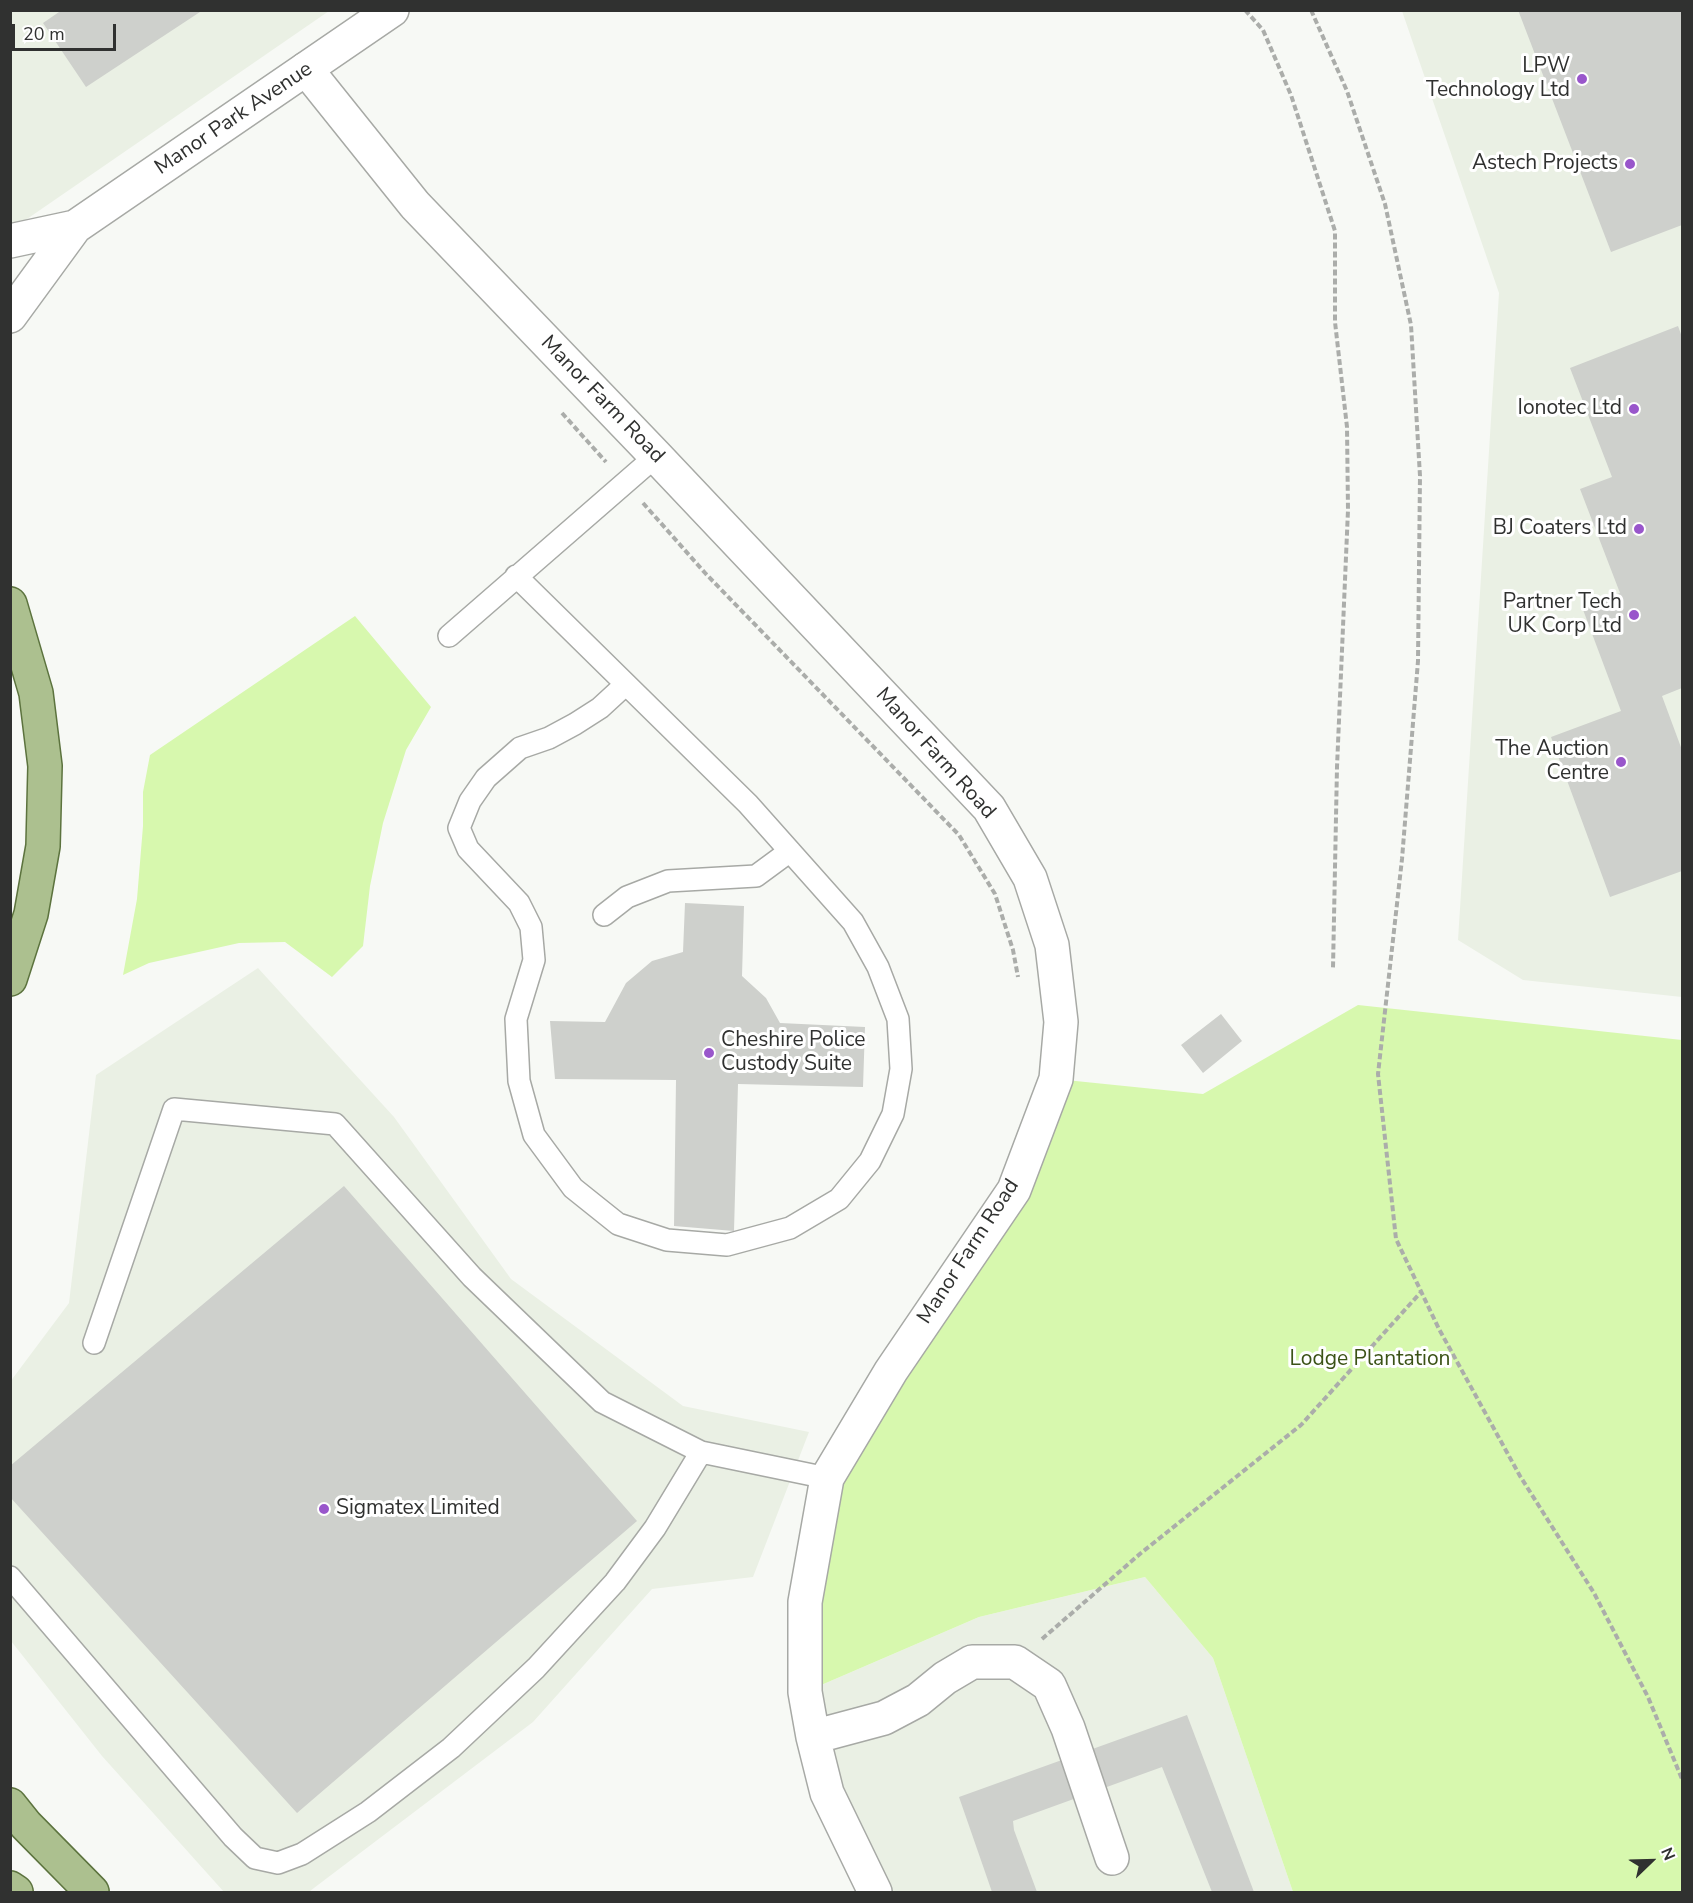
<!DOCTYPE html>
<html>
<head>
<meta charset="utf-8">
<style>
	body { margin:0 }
	#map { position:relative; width:1693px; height:1903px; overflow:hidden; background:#f7f9f5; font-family:"Nunito Sans",sans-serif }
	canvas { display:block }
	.frame { position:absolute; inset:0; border:12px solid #303130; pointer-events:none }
	.north { position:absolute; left:1621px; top:1831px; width:60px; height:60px; -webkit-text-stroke:4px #fff; paint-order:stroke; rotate:67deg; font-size:16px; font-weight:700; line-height:24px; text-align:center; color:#303130 }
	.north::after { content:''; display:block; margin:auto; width:21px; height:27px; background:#303130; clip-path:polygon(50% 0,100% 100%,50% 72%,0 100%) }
	.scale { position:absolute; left:12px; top:24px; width:104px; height:27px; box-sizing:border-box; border:3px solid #303130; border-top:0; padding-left:8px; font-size:18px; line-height:21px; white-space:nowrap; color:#303130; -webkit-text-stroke:4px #fff; paint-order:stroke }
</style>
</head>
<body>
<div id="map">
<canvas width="1693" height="1903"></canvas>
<div class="frame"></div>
<div class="north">N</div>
<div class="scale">20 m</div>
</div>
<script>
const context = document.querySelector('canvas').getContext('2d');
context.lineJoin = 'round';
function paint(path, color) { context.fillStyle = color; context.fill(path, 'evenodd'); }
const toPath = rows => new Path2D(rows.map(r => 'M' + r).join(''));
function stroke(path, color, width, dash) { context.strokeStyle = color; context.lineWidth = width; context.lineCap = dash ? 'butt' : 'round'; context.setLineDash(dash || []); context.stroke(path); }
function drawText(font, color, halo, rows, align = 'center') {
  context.font = font + ' "Nunito Sans",sans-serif'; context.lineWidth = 6; context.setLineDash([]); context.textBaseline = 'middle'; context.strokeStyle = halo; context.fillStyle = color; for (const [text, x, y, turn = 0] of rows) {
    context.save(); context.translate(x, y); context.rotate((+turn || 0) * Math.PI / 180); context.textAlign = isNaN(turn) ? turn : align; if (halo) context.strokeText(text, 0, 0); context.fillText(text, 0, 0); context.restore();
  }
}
paint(toPath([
	[11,11,329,11,11,230],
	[1402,11,1682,11,1682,997,1523,980,1458,940,1499,293],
	[258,968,394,1117,511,1279,683,1406,809,1432,753,1577,652,1589,533,1722,310,1891,296,1892,224,1892,102,1756,11,1641,10,1382,69,1303,96,1075],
	[1145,1577,1213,1658,1293,1892,875,1892,805,1692,979,1617]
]), '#eaf0e4');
paint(toPath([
	[355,616,431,707,406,750,383,823,370,886,363,946,332,977,285,942,239,943,149,963,123,975,137,899,143,826,143,792,150,755],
	[1358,1005,1682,1040,1682,1892,1293,1892,1213,1658,1145,1577,979,1617,805,1692,827,1478,1014,1190,1056,1079,1203,1094]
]), '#d7f8ae');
paint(toPath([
	[62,10,198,10,200,12,86,87,43,23],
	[1518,10,1682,10,1682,225,1611,252],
	[1678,326,1682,337,1682,688,1662,696,1682,750,1682,871,1610,897,1551,737,1621,711,1582,607,1620,593,1580,489,1612,477,1570,368],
	[685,903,744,906,742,976,766,998,780,1023,865,1027,863,1087,738,1084,734,1231,674,1226,676,1080,555,1079,550,1021,605,1022,626,983,652,961,683,952],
	[1221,1014,1242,1041,1203,1073,1181,1045],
	[344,1186,637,1521,297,1813,10,1497,10,1466],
	[1187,1715,1254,1892,1212,1892,1162,1767,1013,1821,1014,1830,1037,1892,992,1892,959,1797]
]), '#ced0cc');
const service = toPath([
	[516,576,748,804,853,922,878,967,898,1019,901,1069,893,1114,870,1161,839,1199,790,1228,727,1245,667,1240,618,1224,573,1188,534,1135,519,1081,516,1019,534,960,531,927,519,903,468,849,459,828,470,801,486,778,520,748,549,738,575,724,600,708,625,685],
	[449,636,656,456],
	[604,915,627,897,668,881,756,876,790,851],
	[94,1343,174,1109,335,1124,472,1277,602,1402,701,1452,827,1478],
	[10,1577,233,1837,255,1858,278,1863,302,1854,368,1812,451,1748,536,1668,615,1582,655,1528,701,1452]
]);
const minor = toPath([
	[306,69,415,205,656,456,989,808,1030,878,1052,945,1061,1022,1056,1079,1014,1190,891,1371,827,1478,805,1602,805,1692,813,1737,827,1793,875,1892],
	[813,1737,884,1718,918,1700,945,1678,972,1662,1015,1662,1049,1685,1068,1728,1112,1858]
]);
const tertiary = toPath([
	[10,241,75,227],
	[10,316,75,227,392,10]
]);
const primary = toPath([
	[10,604,36,693,45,766,43,846,31,914,10,979],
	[10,1805,26,1825,92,1892],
	[10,1888,16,1892]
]);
stroke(service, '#a7a9a5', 24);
stroke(minor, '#a7a9a5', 36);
stroke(tertiary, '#a7a9a5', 36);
stroke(primary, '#5c733e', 36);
stroke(toPath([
	[1245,10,1263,30,1291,95,1335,231,1335,322,1347,427,1348,510,1337,767,1333,968],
	[1311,10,1347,91,1385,204,1411,325,1420,476,1418,661,1402,859,1378,1074,1396,1239,1439,1329,1520,1476,1594,1593,1648,1697,1682,1779],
	[562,413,606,462],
	[643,503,706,574,959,835,995,894,1013,950,1018,977],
	[1042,1639,1141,1553,1301,1425,1421,1292]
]), '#abadaa', 4, [6, 3]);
stroke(service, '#fff', 21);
stroke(minor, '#fff', 33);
stroke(tertiary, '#fff', 33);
stroke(primary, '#acc08f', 33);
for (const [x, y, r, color] of [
	[1582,79,6,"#9956cb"],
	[1630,164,6,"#9956cb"],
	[1634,409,6,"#9956cb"],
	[1639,529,6,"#9956cb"],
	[1634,615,6,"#9956cb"],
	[1621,762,6,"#9956cb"],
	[709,1053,6,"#9956cb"],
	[324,1509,6,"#9956cb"]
]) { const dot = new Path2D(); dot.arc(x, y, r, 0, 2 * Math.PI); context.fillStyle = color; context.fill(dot); stroke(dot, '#fff', 2); }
drawText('21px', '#303130', '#fff', [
	["LPW",1570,67],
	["Technology Ltd",1570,91],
	["Astech Projects",1618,164],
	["Ionotec Ltd",1622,409],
	["BJ Coaters Ltd",1627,529],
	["Partner Tech",1622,603],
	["UK Corp Ltd",1622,627],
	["The Auction",1609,750],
	["Centre",1609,774],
	["Cheshire Police",721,1041,"left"],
	["Custody Suite",721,1065,"left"],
	["Sigmatex Limited",336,1509,"left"]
], 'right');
drawText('21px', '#303130', '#fff', [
	["Manor Park Avenue",234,119,-34],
	["Manor Farm Road",602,400,46],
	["Manor Farm Road",935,754,48],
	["Manor Farm Road",969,1252,-57]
]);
drawText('21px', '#3b5216', '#fff', [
	["Lodge Plantation",1370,1360]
]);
</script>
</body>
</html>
